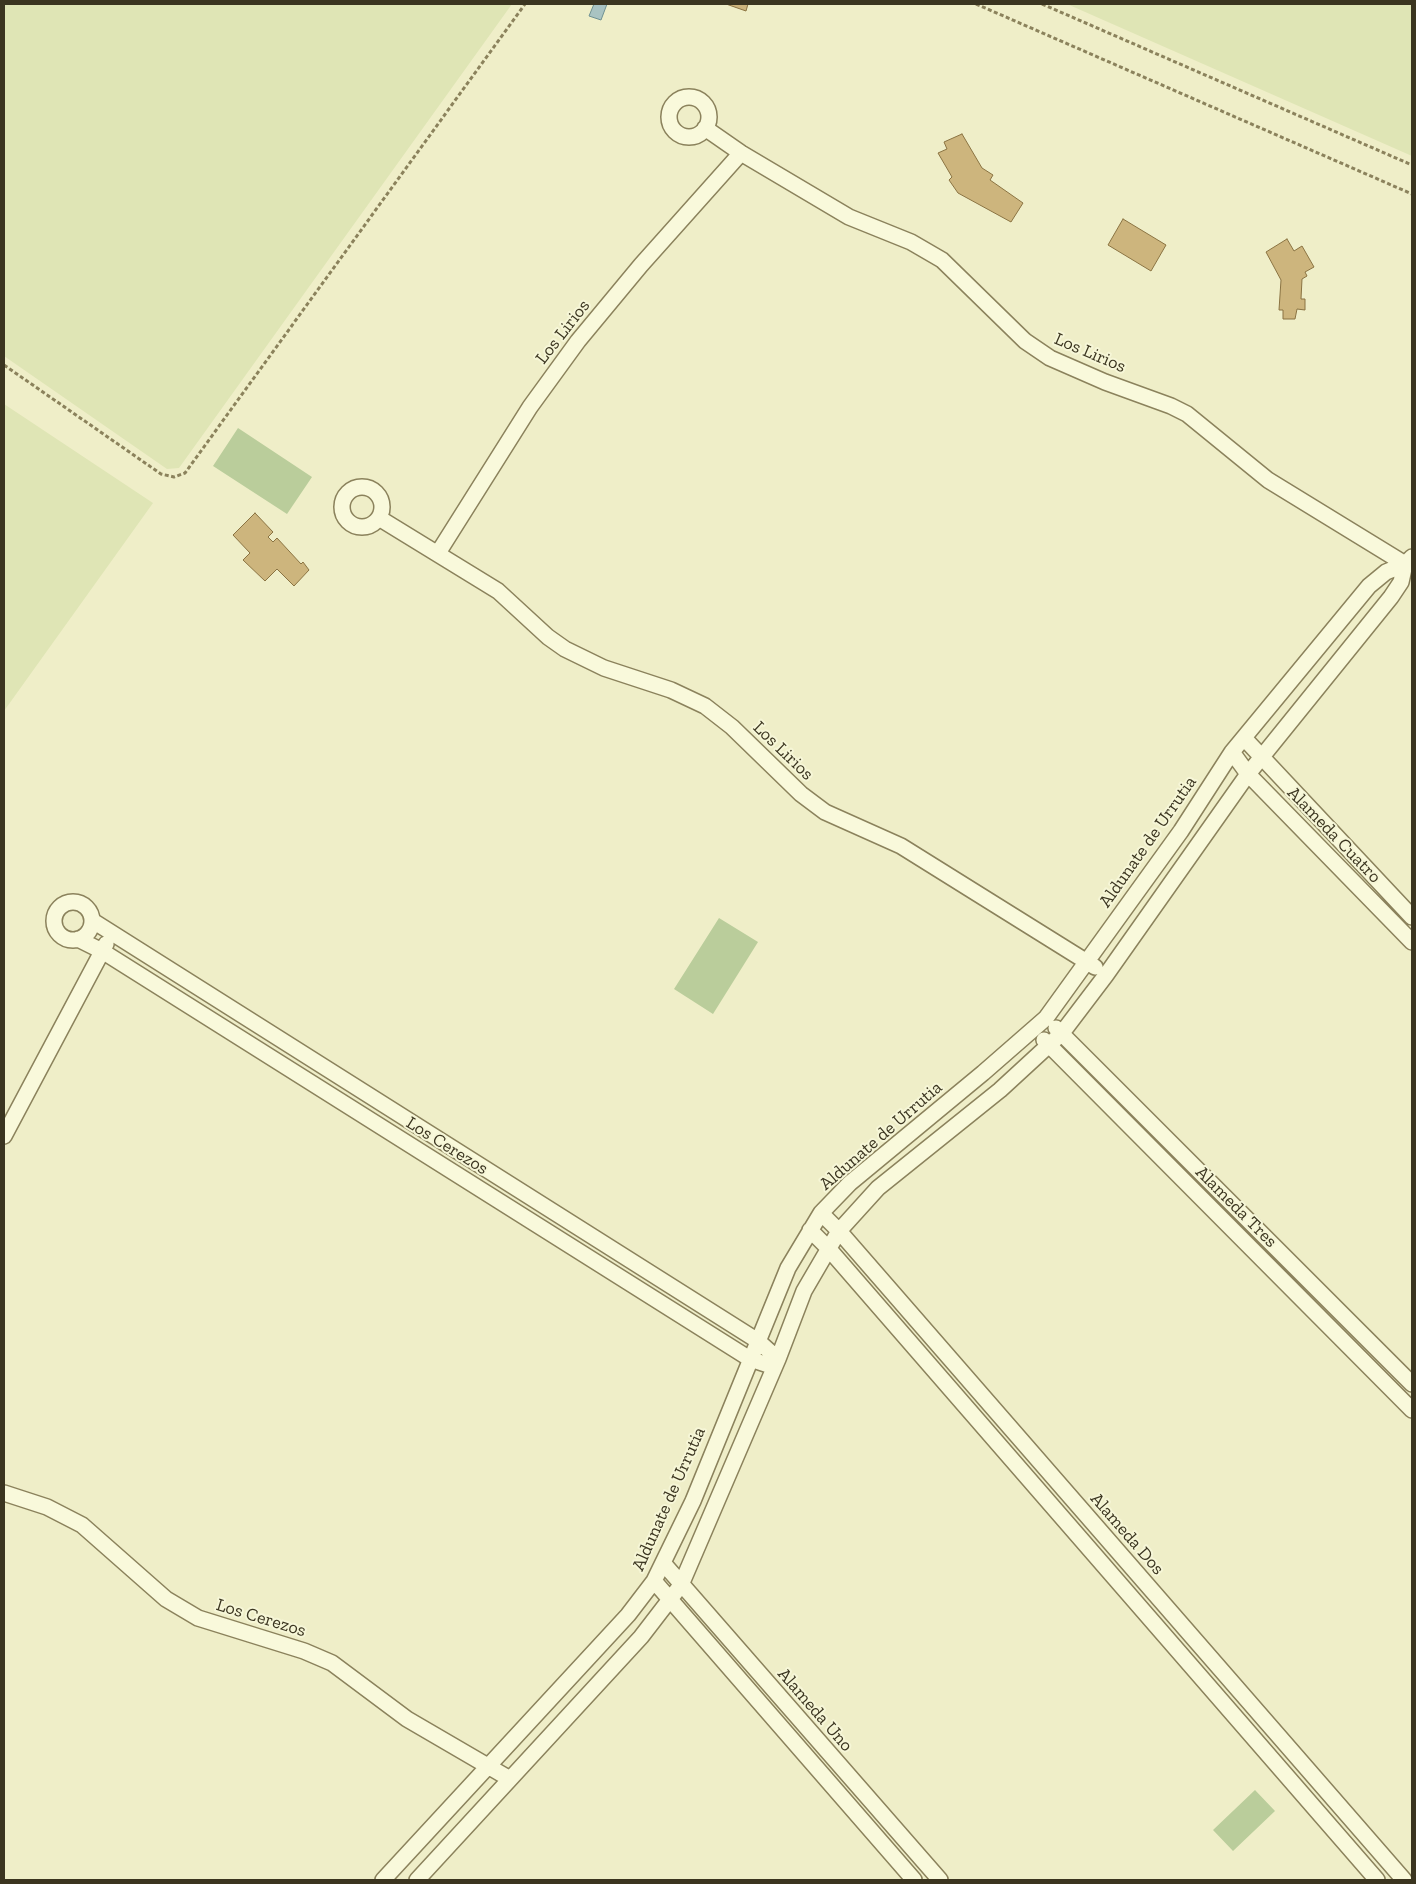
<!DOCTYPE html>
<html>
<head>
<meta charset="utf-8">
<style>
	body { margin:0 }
	#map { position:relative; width:1416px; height:1884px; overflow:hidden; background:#efeec8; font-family:"Zilla Slab",serif }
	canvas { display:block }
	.frame { position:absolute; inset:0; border:5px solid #3b3520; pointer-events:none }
</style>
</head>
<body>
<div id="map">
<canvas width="1416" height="1884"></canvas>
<div class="frame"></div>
</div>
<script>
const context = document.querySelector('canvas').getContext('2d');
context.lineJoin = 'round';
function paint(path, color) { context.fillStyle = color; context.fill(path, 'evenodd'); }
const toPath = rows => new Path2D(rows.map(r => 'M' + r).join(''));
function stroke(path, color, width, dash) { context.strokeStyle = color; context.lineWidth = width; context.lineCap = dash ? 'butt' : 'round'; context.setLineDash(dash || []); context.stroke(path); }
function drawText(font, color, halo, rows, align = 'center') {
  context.font = font + ' "Zilla Slab",serif'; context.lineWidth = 4; context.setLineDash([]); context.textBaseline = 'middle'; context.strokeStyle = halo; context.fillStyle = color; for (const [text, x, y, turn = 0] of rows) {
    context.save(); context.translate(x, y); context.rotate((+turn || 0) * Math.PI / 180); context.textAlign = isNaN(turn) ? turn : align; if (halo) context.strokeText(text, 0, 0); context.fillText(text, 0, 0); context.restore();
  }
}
paint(toPath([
	[4,4,512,4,179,468,167,469,4,356],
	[1067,4,1412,4,1412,156],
	[4,404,153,503,4,711]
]), '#dfe5b5');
paint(toPath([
	[238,428,312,477,287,514,213,466],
	[719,918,758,942,713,1014,674,989],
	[1255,1790,1275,1811,1233,1851,1213,1830]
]), '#bacd9b');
const water = toPath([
	[594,4,607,4,601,20,589,16,594,4]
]);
paint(water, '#a9c3c2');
stroke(water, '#6f9192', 1);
const building = toPath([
	[726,4,748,4,746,11,726,4],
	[962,134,982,168,993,175,990,180,1023,203,1011,222,958,193,949,180,952,177,938,153,947,149,944,142,962,134],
	[1123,219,1166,245,1151,271,1108,245,1123,219],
	[1287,239,1294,251,1302,246,1314,267,1305,272,1307,276,1302,279,1301,299,1305,299,1305,310,1297,309,1295,319,1283,319,1283,310,1279,310,1281,280,1266,252,1287,239],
	[255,513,273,532,268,537,273,542,277,538,301,564,303,562,309,570,294,586,277,569,265,581,243,560,250,553,233,535,255,513]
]);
paint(building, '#cdb57d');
stroke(building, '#8a7342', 1);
const minor = toPath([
	'669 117a20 20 0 1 1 40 0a20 20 0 1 1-40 0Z',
	[705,128,741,153,849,217,911,242,942,260,1025,341,1050,358,1105,382,1171,406,1187,414,1268,480,1405,564],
	'342 507a20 20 0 1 1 40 0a20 20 0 1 1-40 0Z',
	[379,518,498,591,548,637,565,649,604,668,671,690,705,706,732,727,801,794,825,812,901,846,1095,967],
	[438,553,530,407,578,341,641,265,741,153],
	[1244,738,1412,917],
	[1232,752,1248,774,1412,942],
	'54 921a19 19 0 1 1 38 0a19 19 0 1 1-38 0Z',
	[93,921,758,1341,778,1359],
	[78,939,102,951,750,1359,774,1367],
	[1056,1028,1412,1384],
	[1044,1040,1412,1410],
	[4,1136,106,944],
	[821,1213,839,1231,1404,1880],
	[810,1230,828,1248,1377,1880],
	[4,1493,47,1507,82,1525,166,1599,198,1618,304,1651,332,1663,407,1719,510,1779],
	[664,1564,940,1880],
	[654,1581,914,1880],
	[383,1880,628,1615,654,1581,693,1501,788,1268,821,1213,850,1183,983,1073,1046,1018,1181,831,1232,752,1369,586,1386,572,1405,564,1412,557],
	[417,1880,641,1637,681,1585,778,1359,804,1291,839,1231,878,1188,1000,1090,1062,1033,1106,975,1248,774,1391,597,1401,582,1405,564]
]);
stroke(minor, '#8b825c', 18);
stroke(toPath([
	[976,4,1412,194],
	[1042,4,1412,165],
	[4,365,161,474,174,477,185,473,525,4]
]), '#8b825c', 3, [4, 2.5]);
stroke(minor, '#f9f9db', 15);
drawText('18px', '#3b3520', '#f6f6d7', [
	["Los Lirios",563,332,-52],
	["Los Lirios",1090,353,23],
	["Los Lirios",783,751,44],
	["Alameda Cuatro",1334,835,46],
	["Aldunate de Urrutia",1148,842,-55],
	["Aldunate de Urrutia",881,1136,-41],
	["Los Cerezos",447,1146,32],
	["Alameda Tres",1236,1207,45],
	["Aldunate de Urrutia",669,1499,-66],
	["Alameda Dos",1127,1534,49],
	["Los Cerezos",261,1618,17],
	["Alameda Uno",815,1710,49]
]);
</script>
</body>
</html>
